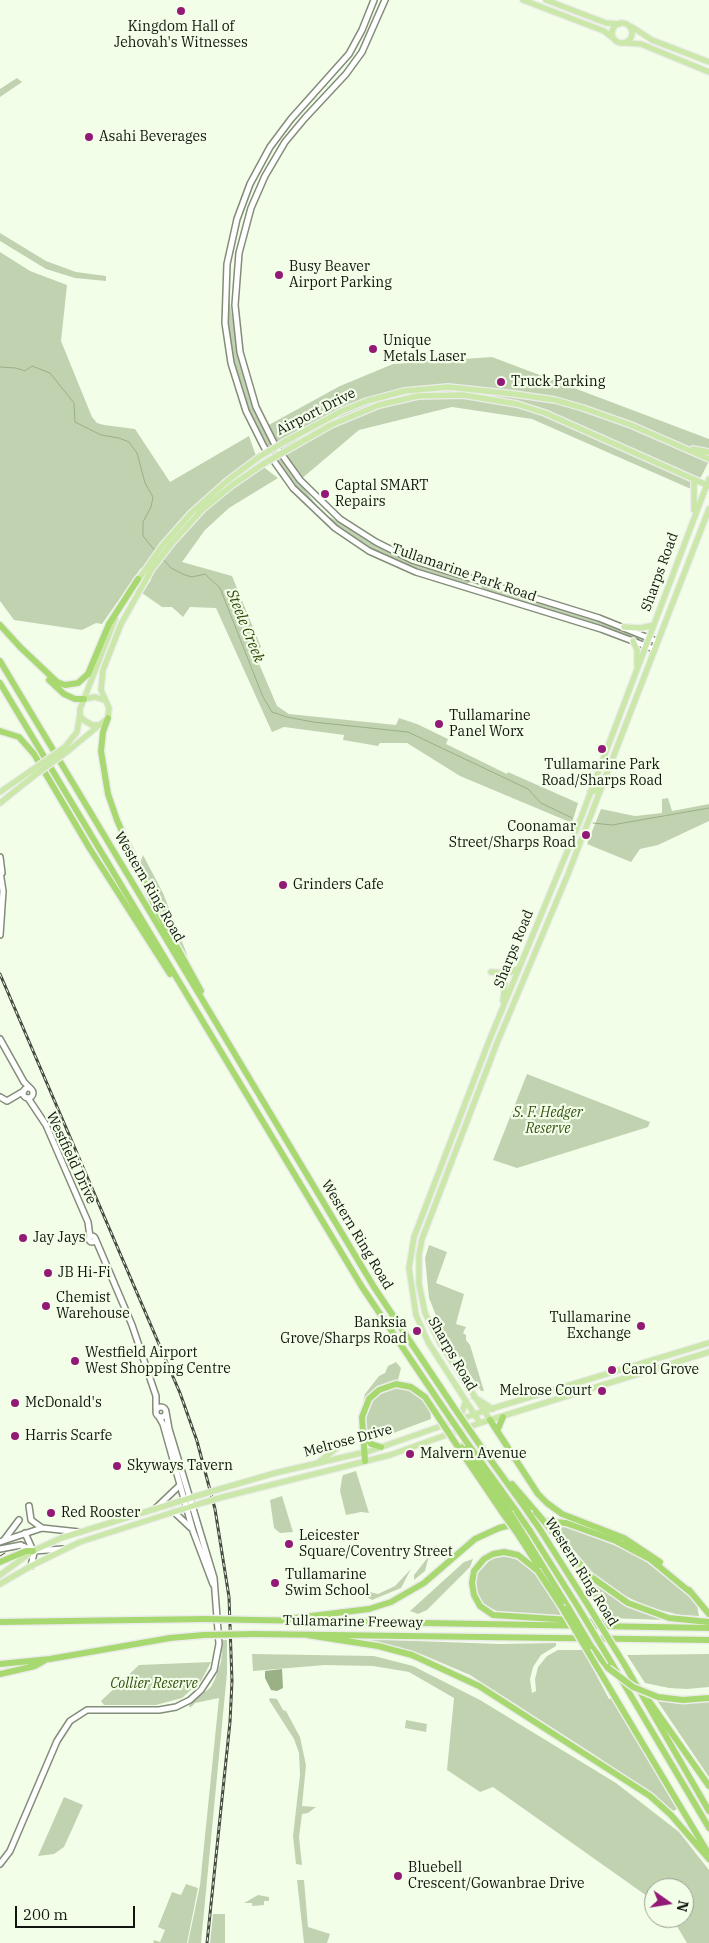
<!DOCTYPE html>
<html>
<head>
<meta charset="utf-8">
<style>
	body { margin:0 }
	#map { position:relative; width:709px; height:1943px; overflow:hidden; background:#f3fee9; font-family:"IBM Plex Serif",serif }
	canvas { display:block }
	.north { position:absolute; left:644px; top:1878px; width:50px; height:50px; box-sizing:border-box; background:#f3fee9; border:1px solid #99a191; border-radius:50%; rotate:103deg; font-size:14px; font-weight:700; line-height:20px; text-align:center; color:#11150e }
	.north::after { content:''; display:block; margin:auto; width:18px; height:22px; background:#921976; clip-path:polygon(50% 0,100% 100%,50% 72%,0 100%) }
	.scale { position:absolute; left:15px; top:1906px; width:120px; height:22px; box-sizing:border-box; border:2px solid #11150e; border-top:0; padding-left:6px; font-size:15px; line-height:18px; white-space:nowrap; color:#11150e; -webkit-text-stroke:4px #f3fee9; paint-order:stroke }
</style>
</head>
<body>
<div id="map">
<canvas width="709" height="1943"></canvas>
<div class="north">N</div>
<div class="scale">200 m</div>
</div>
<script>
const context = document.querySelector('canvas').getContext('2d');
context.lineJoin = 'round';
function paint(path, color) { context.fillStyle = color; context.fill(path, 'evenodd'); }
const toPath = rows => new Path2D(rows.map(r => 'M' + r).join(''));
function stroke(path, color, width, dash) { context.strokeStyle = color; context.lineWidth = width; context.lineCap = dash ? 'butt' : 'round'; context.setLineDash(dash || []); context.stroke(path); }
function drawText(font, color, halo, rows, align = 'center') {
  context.font = font + ' "IBM Plex Serif",serif'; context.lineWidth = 4.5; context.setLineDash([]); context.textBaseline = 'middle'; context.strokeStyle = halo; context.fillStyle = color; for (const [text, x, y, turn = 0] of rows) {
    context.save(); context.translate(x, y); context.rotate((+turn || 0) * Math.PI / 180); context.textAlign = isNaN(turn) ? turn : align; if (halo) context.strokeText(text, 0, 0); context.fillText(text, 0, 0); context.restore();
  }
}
paint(toPath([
	[17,78,22,82,0,97,0,89],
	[0,233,46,261,76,272,106,276,106,281,75,278,46,269,0,241],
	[0,252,30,271,67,285,61,341,92,417,97,423,104,425,135,429,170,482,249,436,256,456,266,469,278,478,229,508,205,530,182,562,232,576,261,647,254,652,277,706,289,714,396,725,399,718,417,724,448,739,446,744,507,774,508,772,578,803,572,823,460,776,407,743,380,743,378,746,343,740,344,735,284,727,272,732,216,608,190,607,183,617,172,607,162,607,142,593,151,580,141,568,102,624,96,623,82,630,14,620,0,601],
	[229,298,240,363,257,414,283,461,321,511,294,485,268,448,249,413,232,354,227,312],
	[492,357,709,439,709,461,702,475,693,488,691,489,532,419,452,407,359,430,300,480,265,427,340,386,393,364],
	[330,517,389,552,468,580,470,582,467,584,434,575,376,552,334,524],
	[483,584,606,622,641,635,638,641,510,599,483,589,481,587],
	[668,798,672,811,709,804,709,821,658,845,640,849,631,862,587,844,601,809,635,816,662,813,662,799],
	[143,855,163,893,188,957,166,923,157,897,140,863],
	[527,1074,650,1122,648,1127,517,1168,493,1160],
	[429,1245,447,1252,436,1283,464,1294,456,1324,466,1327,463,1333,466,1335,466,1340,470,1345,484,1391,481,1391,443,1333,429,1298,425,1258],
	[396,1362,401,1368,398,1380,377,1386,363,1402,365,1394,379,1376,385,1373,388,1366],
	[393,1387,409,1389,420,1397,430,1410,431,1419,372,1441,367,1434,365,1421,370,1404,380,1393],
	[356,1471,369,1513,361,1512,346,1515,340,1491,342,1478,343,1475],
	[282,1496,293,1532,280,1533,274,1528,270,1500],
	[552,1524,578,1530,635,1554,679,1585,697,1605,699,1616,680,1615,648,1607,613,1590,594,1576,577,1559],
	[429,1556,425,1571,414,1580,414,1575],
	[507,1556,523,1562,536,1575,549,1592,562,1617,501,1613,482,1604,474,1591,477,1574,491,1559],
	[473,1559,470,1567,427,1610,418,1614,410,1611,464,1562],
	[575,1564,609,1595,643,1613,667,1620,605,1618,579,1572,576,1573,572,1565],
	[411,1569,401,1588,372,1600,364,1595,366,1591,378,1594,395,1586],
	[360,1639,499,1644,556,1643,556,1646,541,1655,533,1667,530,1679,532,1693,536,1691,535,1679,538,1667,547,1656,558,1650,583,1650,609,1699,612,1698,678,1808,674,1811,601,1762,601,1759,470,1675,421,1654],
	[223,1640,227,1640,227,1673,201,1943,188,1943,200,1885,219,1698,195,1703,190,1708,189,1705,211,1687,215,1679,221,1662],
	[252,1654,374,1656,413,1666,480,1700,616,1783,679,1832,709,1870,709,1943,687,1943,672,1918,684,1918,684,1888,654,1888,654,1901,493,1787,480,1792,447,1770,454,1698,409,1672,373,1666,325,1665,253,1671],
	[709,1654,709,1687,687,1689,669,1688,645,1683,627,1655],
	[211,1662,201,1681,182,1698,156,1705,104,1705,101,1701,139,1665],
	[270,1698,277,1699,283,1710,286,1711,300,1737,306,1765,302,1806,316,1807,308,1813,302,1814,299,1837,302,1865,296,1864,293,1836,300,1775,299,1753,294,1739,269,1700],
	[656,1699,682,1703,709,1701,709,1777],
	[406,1720,427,1724,426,1732,405,1728],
	[64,1797,83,1805,64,1847,54,1854,38,1856],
	[297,1880,304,1880,308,1927,330,1934,327,1943,304,1943],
	[186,1884,198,1888,187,1943,153,1943,154,1940,160,1942,165,1930,158,1927,172,1892,181,1895],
	[258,1895,269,1897,269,1901,264,1901,264,1905,252,1906,252,1903,244,1903],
	[213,1914,225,1914,225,1943,210,1943]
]), '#c1d2b1');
paint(toPath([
	[282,1669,283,1688,277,1691,271,1690,265,1678,265,1671]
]), '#9ab085');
stroke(toPath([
	[0,367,16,368,25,371,32,366,50,373,74,403,75,422,101,435,119,438,129,442,137,453,145,483,153,497,151,507,143,522,143,536,156,552],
	[162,558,171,568,185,575,192,577,205,574,220,588,263,697,272,712,287,717,313,722,408,732,528,789,541,803,572,818],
	[593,823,612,825,709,808]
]), '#9ab085', 1);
const secondary = toPath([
	[374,0,362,30,349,54,291,119,270,147,250,184,237,219,227,264,225,323,231,363,246,411,264,447,293,488,335,528,369,551,416,572,601,629,654,649],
	[385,0,362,52,346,74,305,118,285,142,265,176,251,208,239,253,235,305,240,352,256,407,275,445,300,480,340,519,376,542,412,560,599,618,656,641],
	[0,857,2,873],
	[0,872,3,891,0,935],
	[0,1039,24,1082,31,1089],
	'23 1093a5 5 0 1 1 10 0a5 5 0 1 1-10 0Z',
	[0,1097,7,1101,24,1091],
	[28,1098,46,1125,88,1222,90,1237],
	'89 1239a3 3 0 1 1 6 0a3 3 0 1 1-6 0Z',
	[95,1238,132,1325,156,1396,156,1409],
	'156 1412a5 5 0 1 1 10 0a5 5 0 1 1-10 0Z',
	[159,1417,163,1424,193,1531,213,1584],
	[29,1506,31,1520,42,1528],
	[156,1508,179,1486],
	[174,1512,191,1528],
	[25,1533,34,1553,31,1566],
	[4,1540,19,1520],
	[0,1542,42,1528,79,1532],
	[21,1545,33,1551,63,1549],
	[0,1549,21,1545],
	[0,1864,10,1851,57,1741,70,1721,87,1710,159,1710,176,1707,190,1700,201,1690,214,1670,219,1644,214,1578,169,1429,166,1412]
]);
const primary = toPath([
	[523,0,604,31,613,38],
	[546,0,606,23,619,24],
	'612 33a10 10 0 1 1 20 0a10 10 0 1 1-20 0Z',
	[632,27,652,40,709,62],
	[626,43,641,44,709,72],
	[284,442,342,411,367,401,404,391,448,387,514,394,555,400,583,408,631,425,709,459],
	[289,449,331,425,379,405,418,396,463,395,517,404,545,413,709,486],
	[693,449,709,452],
	[694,480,694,510],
	[136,583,162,546,191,513,227,481,259,457],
	[624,627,641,628,654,625],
	[633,641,637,650,637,665],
	[84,699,115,619],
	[101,725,92,725,85,721,80,716,80,709,84,699,95,697,104,700],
	[65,747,77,732,80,714],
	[68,751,108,718,109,708,101,690,103,670,121,624,152,569,172,543,203,509,231,486,263,464],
	[0,792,32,770],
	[590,792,595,791,598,783,605,780],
	[0,803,35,775],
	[491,972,509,973,519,968],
	[501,975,505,984,503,1001],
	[474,1397,493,1409],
	[459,1420,466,1401],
	[490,1420,440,1343,425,1313,419,1284,419,1255,422,1239,497,1043,568,874,709,509],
	[480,1423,428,1342,416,1315,409,1268,414,1237,489,1041,579,823,709,479],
	[319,1462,338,1447],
	[220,1489,275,1473,370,1451,484,1411,709,1343],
	[223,1497,390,1455,480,1423,709,1352],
	[0,1575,33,1551,61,1538,200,1495],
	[0,1584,31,1566,80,1542,202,1503]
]);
const highway = toPath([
	[0,625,21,648],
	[19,646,57,682,65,685,78,683,88,674,109,624,138,579],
	[0,661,374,1287,453,1406],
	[49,680,64,694,75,699,84,699],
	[0,683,362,1287,444,1409],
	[108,718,103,732,101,751,108,794,117,820,156,909,201,991],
	[0,731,19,737,34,754,90,849,170,974],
	[490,1420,538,1494,547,1503,562,1514,624,1538,660,1562],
	[497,1431,503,1417],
	[364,1432,371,1444,381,1447],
	[477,1441,528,1512],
	[468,1444,517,1512],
	[464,1445,510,1513],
	[458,1447,504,1515],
	[365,1461,362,1417,369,1399,379,1390,396,1384,411,1387,425,1397,435,1412],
	[512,1484,536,1512],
	[530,1531,578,1607],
	[541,1531,589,1607],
	[552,1531,590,1576,628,1603,669,1618,709,1622],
	[522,1532,568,1607],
	[517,1533,538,1566],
	[0,1562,26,1551,33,1551],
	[689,1590,709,1614],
	[561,1606,538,1571,518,1555,504,1552,493,1554,484,1559,474,1571,472,1583,474,1595,480,1606,493,1615,601,1622],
	[295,1618,369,1609,391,1602,424,1583,475,1539,499,1528,530,1520,566,1523,616,1541,650,1559,690,1592],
	[255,1620,709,1628],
	[0,1622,205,1619],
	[254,1634,709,1640],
	[307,1635,378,1646,412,1655,479,1686,650,1796,671,1815,709,1859],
	[591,1646,608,1668],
	[594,1662,708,1853],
	[611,1662,709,1828],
	[623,1662,709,1811],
	[0,1664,50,1659,170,1638,204,1635],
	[0,1674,35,1666,44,1661],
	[649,1701,709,1786]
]);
stroke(secondary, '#838d7a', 8);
stroke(primary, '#ececec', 8);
stroke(highway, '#ececec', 9);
stroke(secondary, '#fff', 5);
stroke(primary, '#cbe8aa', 5.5);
stroke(highway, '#a8d971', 6);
stroke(toPath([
	[0,1556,5,1553]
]), '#464c41', 1);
const rail = toPath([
	[0,974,180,1393,197,1441,215,1509,229,1597,232,1681,230,1722,207,1943]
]);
stroke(rail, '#464c41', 3);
stroke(rail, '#f3fee9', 1, [4]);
const primaryBridge = toPath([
	[259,457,284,442],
	[263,464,289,449],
	[32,770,65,747],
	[35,775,68,751],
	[200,1495,220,1489],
	[202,1503,223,1497]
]);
const highwayBridge = toPath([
	[453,1406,477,1441],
	[444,1409,468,1444],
	[435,1412,458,1447],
	[517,1512,530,1531],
	[528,1512,541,1531],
	[536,1512,552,1531],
	[510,1513,522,1532],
	[504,1515,517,1533],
	[561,1606,594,1662],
	[568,1607,591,1646],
	[578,1607,611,1662],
	[589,1607,623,1662],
	[205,1619,255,1620],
	[204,1635,254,1634],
	[608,1668,633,1687,658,1697,683,1700,709,1698]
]);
stroke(primaryBridge, '#ececec', 8, []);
stroke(highwayBridge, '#ececec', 9, []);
stroke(primaryBridge, '#cbe8aa', 5.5);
stroke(highwayBridge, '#a8d971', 6);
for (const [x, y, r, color] of [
	[181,11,5,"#921976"],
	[89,137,5,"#921976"],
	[279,275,5,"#921976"],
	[373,349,5,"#921976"],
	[501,382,5,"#921976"],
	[325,494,5,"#921976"],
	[439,724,5,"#921976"],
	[602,749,5,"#921976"],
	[586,835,5,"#921976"],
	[283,885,5,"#921976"],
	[23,1238,5,"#921976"],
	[48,1273,5,"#921976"],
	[46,1306,5,"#921976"],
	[641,1326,5,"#921976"],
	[417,1331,5,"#921976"],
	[75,1361,5,"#921976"],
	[612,1370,5,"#921976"],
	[602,1391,5,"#921976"],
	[15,1403,5,"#921976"],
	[15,1436,5,"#921976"],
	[410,1454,5,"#921976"],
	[117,1466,5,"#921976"],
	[51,1513,5,"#921976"],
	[289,1544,5,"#921976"],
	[275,1583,5,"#921976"],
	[398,1876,5,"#921976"]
]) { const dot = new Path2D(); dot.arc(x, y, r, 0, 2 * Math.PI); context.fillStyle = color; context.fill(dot); stroke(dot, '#f3fee9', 2); }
drawText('14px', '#11150e', '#f3fee9', [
	["Kingdom Hall of",181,27,"center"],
	["Jehovah's Witnesses",181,43,"center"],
	["Asahi Beverages",99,137],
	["Busy Beaver",289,267],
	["Airport Parking",289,283],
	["Unique",383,341],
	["Metals Laser",383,357],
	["Truck Parking",511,382],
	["Captal SMART",335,486],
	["Repairs",335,502],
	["Tullamarine",449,716],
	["Panel Worx",449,732],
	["Tullamarine Park",602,765,"center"],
	["Road/Sharps Road",602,781,"center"],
	["Coonamar",576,827,"right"],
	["Street/Sharps Road",576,843,"right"],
	["Grinders Cafe",293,885],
	["Jay Jays",33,1238],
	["JB Hi-Fi",58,1273],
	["Chemist",56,1298],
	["Warehouse",56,1314],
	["Tullamarine",631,1318,"right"],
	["Exchange",631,1334,"right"],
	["Banksia",407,1323,"right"],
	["Grove/Sharps Road",407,1339,"right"],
	["Westfield Airport",85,1353],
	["West Shopping Centre",85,1369],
	["Carol Grove",622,1370],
	["Melrose Court",592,1391,"right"],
	["McDonald's",25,1403],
	["Harris Scarfe",25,1436],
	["Malvern Avenue",420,1454],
	["Skyways Tavern",127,1466],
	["Red Rooster",61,1513],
	["Leicester",299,1536],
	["Square/Coventry Street",299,1552],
	["Tullamarine",285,1575],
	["Swim School",285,1591],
	["Bluebell",408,1868],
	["Crescent/Gowanbrae Drive",408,1884]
], 'left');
drawText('14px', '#11150e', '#f3fee9', [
	["Airport Drive",316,412,-27],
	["Sharps Road",660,572,-70],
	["Tullamarine Park Road",464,573,19],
	["Western Ring Road",149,887,60],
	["Sharps Road",514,949,-68],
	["Westfield Drive",71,1158,65],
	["Western Ring Road",357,1235,59],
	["Sharps Road",452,1354,60],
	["Melrose Drive",348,1441,-15],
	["Western Ring Road",581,1572,58],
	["Tullamarine Freeway",353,1622,1]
]);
drawText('italic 14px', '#355011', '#f3fee9', [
	["S. F. Hedger",548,1113],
	["Reserve",548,1129],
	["Collier Reserve",154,1684]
]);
drawText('italic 15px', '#2d4604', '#f3fee9', [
	["Steele Creek",245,626,68]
]);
</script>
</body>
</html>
